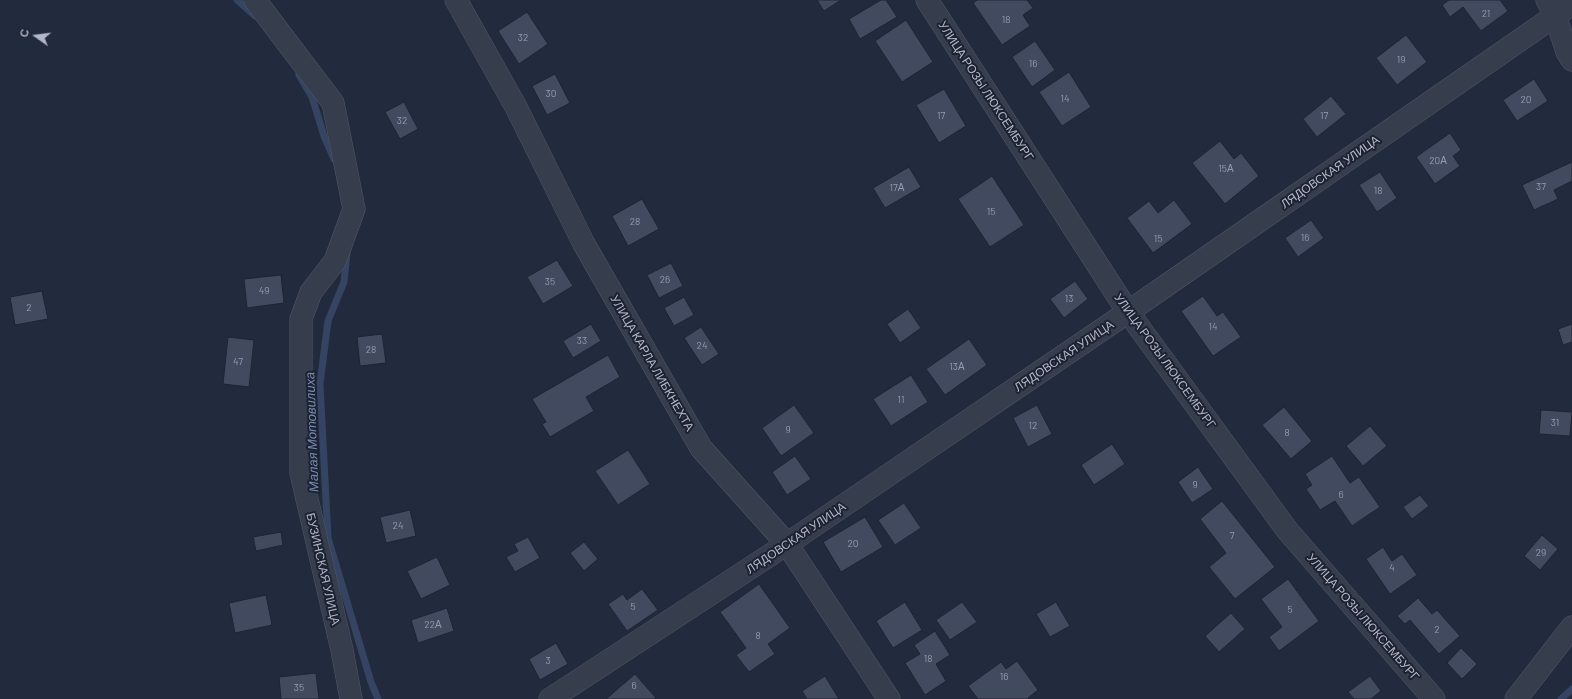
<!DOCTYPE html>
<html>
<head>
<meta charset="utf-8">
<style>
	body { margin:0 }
	#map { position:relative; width:1572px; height:699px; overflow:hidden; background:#222b3d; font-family:Barlow,sans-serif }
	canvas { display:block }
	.north { position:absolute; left:16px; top:16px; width:40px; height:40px; -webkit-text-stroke:3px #1c2232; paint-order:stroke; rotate:284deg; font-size:11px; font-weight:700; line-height:16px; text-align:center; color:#b2b8c8 }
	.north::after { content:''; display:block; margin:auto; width:14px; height:18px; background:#b2b8c8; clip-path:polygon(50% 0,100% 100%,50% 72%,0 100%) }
</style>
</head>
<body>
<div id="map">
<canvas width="1572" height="699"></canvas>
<div class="north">С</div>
</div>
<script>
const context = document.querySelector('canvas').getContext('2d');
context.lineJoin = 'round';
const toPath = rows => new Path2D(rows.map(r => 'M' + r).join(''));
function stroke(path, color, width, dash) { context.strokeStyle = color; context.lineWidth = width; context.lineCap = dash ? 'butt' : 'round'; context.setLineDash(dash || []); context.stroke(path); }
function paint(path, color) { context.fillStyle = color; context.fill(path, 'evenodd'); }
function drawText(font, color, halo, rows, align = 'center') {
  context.font = font + ' Barlow,sans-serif'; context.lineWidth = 4; context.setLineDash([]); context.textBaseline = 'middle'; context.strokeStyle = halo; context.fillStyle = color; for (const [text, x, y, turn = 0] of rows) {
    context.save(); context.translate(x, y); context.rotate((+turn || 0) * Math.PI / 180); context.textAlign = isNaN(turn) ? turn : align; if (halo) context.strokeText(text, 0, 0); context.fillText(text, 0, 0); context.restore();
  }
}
stroke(toPath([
	[237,0,255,16],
	[299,75,312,97,324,136,334,159],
	[347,252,344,282,328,321,320,384,328,538,371,682,378,699],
	[1561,699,1572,689]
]), '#364464', 7);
const building = toPath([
	[817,0,841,0,824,11,817,0],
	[881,0,886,0,897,17,860,39,849,19,881,0],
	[977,0,1027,0,1033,8,1023,15,1030,26,1002,45,973,3,977,0],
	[1449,0,1500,0,1508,11,1481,31,1463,7,1450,17,1442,5,1449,0],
	[527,12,548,44,519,64,498,31,527,12],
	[906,20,933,62,902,82,875,41,906,20],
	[1406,35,1427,62,1397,85,1376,58,1406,35],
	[1035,41,1055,70,1032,87,1012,57,1035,41],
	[1069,72,1091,107,1062,126,1039,92,1069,72],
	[555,74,570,103,547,115,532,86,555,74],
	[1534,79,1548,101,1517,121,1503,100,1534,79],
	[944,89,966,126,939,143,916,105,944,89],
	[1331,96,1346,114,1317,137,1303,119,1331,96],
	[404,102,418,129,400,139,385,112,404,102],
	[1450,133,1461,150,1453,156,1460,166,1435,184,1416,157,1450,133],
	[1220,141,1234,159,1241,153,1259,176,1225,204,1192,163,1220,141],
	[1572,162,1572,181,1554,190,1558,199,1534,210,1522,185,1572,162],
	[909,167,921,187,885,208,873,188,909,167],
	[1380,172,1397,198,1377,212,1359,185,1380,172],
	[992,176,1024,225,990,247,958,199,992,176],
	[642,199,659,229,628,246,612,216,642,199],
	[1174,200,1192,224,1153,253,1127,218,1149,201,1158,213,1174,200],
	[1311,220,1324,238,1298,257,1285,238,1311,220],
	[557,260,573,286,543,304,527,277,557,260],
	[671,263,683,286,659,298,647,275,671,263],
	[281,275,284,303,247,308,244,279,281,275],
	[1075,281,1088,299,1064,318,1050,299,1075,281],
	[42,291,48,319,15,325,10,297,42,291],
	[1203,296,1217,316,1223,312,1241,337,1213,356,1181,311,1203,296],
	[684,297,694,315,674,326,664,308,684,297],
	[908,309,921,328,900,343,887,324,908,309],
	[591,324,601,341,573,358,563,341,591,324],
	[1572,324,1572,342,1563,345,1558,329,1572,324],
	[701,327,719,354,702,365,684,338,701,327],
	[382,334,386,363,360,366,357,337,382,334],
	[228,337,254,340,249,387,223,384,228,337],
	[969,339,987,365,945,395,926,369,969,339],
	[608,355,620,377,586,397,594,411,550,437,542,424,546,422,532,399,608,355],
	[911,375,928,402,891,426,873,399,911,375],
	[794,405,814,433,781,456,762,428,794,405],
	[1037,405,1052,434,1028,447,1013,418,1037,405],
	[1284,407,1312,441,1291,459,1262,425,1284,407],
	[1541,410,1572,412,1570,436,1539,434,1541,410],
	[1370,426,1387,446,1363,466,1346,446,1370,426],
	[1112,444,1125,464,1094,485,1081,465,1112,444],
	[628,450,650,484,618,505,595,471,628,450],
	[795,456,811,479,787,495,772,472,795,456],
	[1332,456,1350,483,1359,477,1380,507,1352,526,1335,501,1320,510,1306,489,1312,485,1305,474,1332,456],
	[1198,467,1213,489,1192,503,1178,482,1198,467],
	[1420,495,1429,506,1412,519,1403,507,1420,495],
	[1222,501,1275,567,1235,599,1209,567,1226,553,1200,519,1222,501],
	[904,503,921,528,895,545,878,520,904,503],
	[410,510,416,536,386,543,380,517,410,510],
	[865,517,883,547,841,572,823,542,865,517],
	[281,532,283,545,256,551,253,537,281,532],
	[1542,535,1558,549,1540,570,1524,556,1542,535],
	[528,537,540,558,515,572,506,557,518,551,514,544,528,537],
	[584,542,598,559,584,571,570,553,584,542],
	[1383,547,1392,561,1402,554,1417,575,1390,594,1366,559,1383,547],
	[437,557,450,585,421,599,407,571,437,557],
	[1288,579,1319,621,1279,651,1269,637,1282,627,1261,599,1288,579],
	[759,584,790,628,768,644,775,654,749,672,736,655,746,648,720,612,759,584],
	[642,589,658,610,627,631,608,604,623,594,627,600,642,589],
	[266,595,272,625,235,633,229,603,266,595],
	[1418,598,1432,614,1437,610,1460,636,1439,654,1410,620,1405,624,1397,616,1418,598],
	[905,602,922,630,893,648,876,621,905,602],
	[962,602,977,622,950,640,936,620,962,602],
	[1056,602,1070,626,1050,637,1036,614,1056,602],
	[447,608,454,631,418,643,411,620,447,608],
	[1231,613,1245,629,1219,652,1205,636,1231,613],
	[935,631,950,655,936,664,946,681,925,695,905,663,920,654,914,645,935,631],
	[556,643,568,664,540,680,529,659,556,643],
	[1461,648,1477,664,1462,679,1447,663,1461,648],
	[1017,661,1038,690,1028,698,1029,699,978,699,968,686,1001,662,1006,669,1017,661],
	[316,673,319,699,281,699,279,677,316,673],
	[635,674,656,698,655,699,606,699,635,674],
	[825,676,839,699,807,699,802,691,825,676],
	[1370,676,1381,691,1371,699,1354,699,1348,692,1370,676]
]);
paint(building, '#414a5f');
stroke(building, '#1e2434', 1);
const minor = toPath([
	[255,0,333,103,354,209,335,261,311,292,301,319,301,473,342,650,351,699],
	[456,0,516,107,584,244,701,448,787,544,889,699],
	[927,0,1128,312,1287,530,1434,699],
	[1547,0,1555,15,1567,52,1572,60],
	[550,699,787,544,1128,312,1572,4],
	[1516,699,1572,627]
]);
stroke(minor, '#525868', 23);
stroke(minor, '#363d4d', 22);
drawText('10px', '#969cae', null, [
	["21",1486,14],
	["18",1006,20],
	["32",523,38],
	["19",1401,60],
	["16",1033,64],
	["30",551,94],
	["14",1065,99],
	["20",1526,100],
	["17",941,116],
	["17",1324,116],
	["32",402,121],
	["20А",1438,161],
	["15А",1226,169],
	["37",1541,187],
	["17А",897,188],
	["18",1378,191],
	["15",991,212],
	["28",635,222],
	["16",1305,238],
	["15",1158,239],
	["26",665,280],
	["35",550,282],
	["49",264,291],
	["13",1069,299],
	["2",29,308],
	["14",1213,327],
	["33",582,341],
	["24",702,346],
	["28",371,350],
	["47",238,362],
	["13А",957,367],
	["11",901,400],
	["31",1555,423],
	["12",1033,426],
	["9",788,430],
	["8",1287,433],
	["9",1195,485],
	["6",1341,495],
	["24",398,526],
	["7",1232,536],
	["20",853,544],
	["29",1541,553],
	["4",1392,568],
	["5",633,607],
	["5",1290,610],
	["22А",433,625],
	["2",1437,630],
	["8",758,636],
	["18",928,659],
	["3",548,661],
	["16",1004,677],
	["6",634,686],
	["35",299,688]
]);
drawText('12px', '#b2b8c8', '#1c2232', [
	["УЛИЦА РОЗЫ ЛЮКСЕМБУРГ",986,91,57],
	["ЛЯДОВСКАЯ УЛИЦА",1330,172,-35],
	["ЛЯДОВСКАЯ УЛИЦА",1064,356,-34],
	["УЛИЦА РОЗЫ ЛЮКСЕМБУРГ",1165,361,54],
	["УЛИЦА КАРЛА ЛИБКНЕХТА",652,363,60],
	["ЛЯДОВСКАЯ УЛИЦА",796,538,-34],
	["БУЗИНСКАЯ УЛИЦА",323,569,77],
	["УЛИЦА РОЗЫ ЛЮКСЕМБУРГ",1363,617,49]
]);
drawText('italic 13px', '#798bb1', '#1c2232', [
	["Малая Мотовилиха",312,432,-92]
]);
</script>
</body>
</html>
